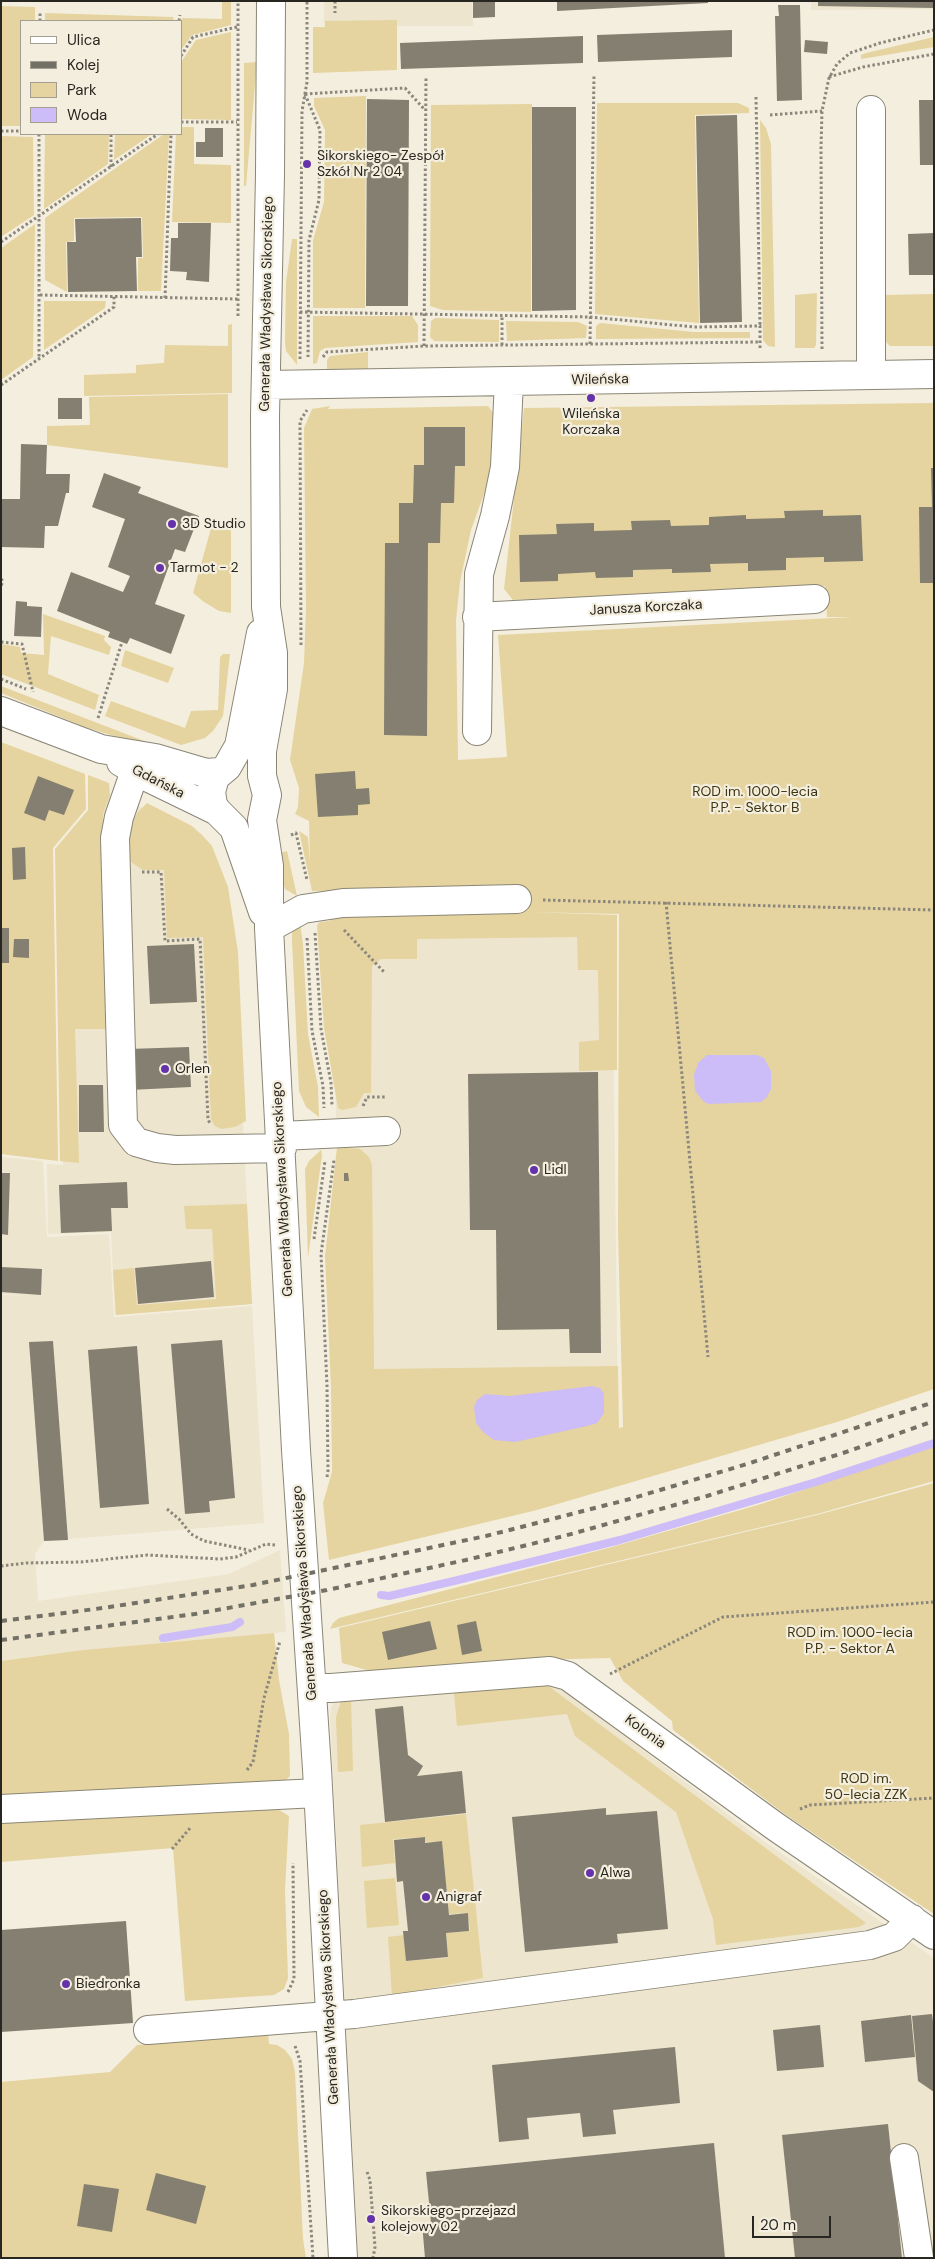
<!DOCTYPE html>
<html>
<head>
<meta charset="utf-8">
<style>
	body { margin:0 }
	#map { position:relative; width:935px; height:2259px; overflow:hidden; background:#f4eede; font-family:"DM Sans",sans-serif }
	canvas { display:block }
	.frame { position:absolute; inset:0; border:2px solid #282620; pointer-events:none }
	.legend { position:absolute; left:20px; top:20px; width:162px; height:115px; box-sizing:border-box; background:#f4eede; border:1px solid #a29e92; margin:0; padding:6px 9px; list-style:none; font-size:15px; color:#282620 }
	.legend li { display:flex; align-items:center; gap:10px; height:25px }
	.legend b { width:25px; border:1px solid #a29e92 }
	.scale { position:absolute; left:752px; top:2216px; width:79px; height:22px; box-sizing:border-box; border:2px solid #282620; border-top:0; padding-left:6px; font-size:15px; line-height:18px; white-space:nowrap; color:#282620; -webkit-text-stroke:4px #f4eede; paint-order:stroke }
</style>
</head>
<body>
<div id="map">
<canvas width="935" height="2259"></canvas>
<div class="frame"></div>
<ul class="legend">
<li><b style="height:6px;background:#fff"></b>Ulica</li>
<li><b style="height:6px;background:#737066"></b>Kolej</li>
<li><b style="height:14px;background:#e5d49f"></b>Park</li>
<li><b style="height:14px;background:#ccbcf7"></b>Woda</li>
</ul>
<div class="scale">20 m</div>
</div>
<script>
const context = document.querySelector('canvas').getContext('2d');
context.lineJoin = 'round';
function paint(path, color) { context.fillStyle = color; context.fill(path, 'evenodd'); }
const toPath = rows => new Path2D(rows.map(r => 'M' + r).join(''));
function stroke(path, color, width, dash) { context.strokeStyle = color; context.lineWidth = width; context.lineCap = dash ? 'butt' : 'round'; context.setLineDash(dash || []); context.stroke(path); }
function drawText(font, color, halo, rows, align = 'center') {
  context.font = font + ' "DM Sans",sans-serif'; context.lineWidth = 4.5; context.setLineDash([]); context.textBaseline = 'middle'; context.strokeStyle = halo; context.fillStyle = color; for (const [text, x, y, turn = 0] of rows) {
    context.save(); context.translate(x, y); context.rotate((+turn || 0) * Math.PI / 180); context.textAlign = isNaN(turn) ? turn : align; if (halo) context.strokeText(text, 0, 0); context.fillText(text, 0, 0); context.restore();
  }
}
paint(toPath([
	[324,1,472,1,473,26,324,26],
	[811,1,934,1,934,9,811,10],
	[104,794,149,810,234,945,252,1304,115,1315,111,1232,48,1234,47,1164,63,1165,58,851],
	[331,916,612,919,618,1424,345,1465],
	[1,1157,43,1161,47,1237,109,1234,114,1317,252,1306,264,1523,44,1541,35,1554,38,1601,229,1574,280,1550,286,1632,83,1650,1,1661,1,1295,26,1296,1,1294],
	[550,1680,765,1842,934,1958,934,2258,358,2258,330,1717,331,1707,337,1700]
]), '#ede5cd');
paint(toPath([
	[222,1,231,1,231,25,192,35,181,50,182,18,222,19],
	[1,6,35,7,35,21,21,21,21,126,1,126],
	[45,13,173,17,174,21,45,21],
	[397,20,397,70,313,73,313,27,325,27,325,21],
	[231,32,231,120,182,119,181,62,196,40],
	[934,37,934,47,861,59,861,55,866,53],
	[257,62,246,186,244,186,244,63],
	[366,96,365,308,313,308,313,240,324,202,325,130,314,106,314,98],
	[597,103,738,103,749,108,749,113,695,115,699,323,595,314],
	[532,104,531,312,443,310,430,306,431,105],
	[760,120,766,128,771,144,775,347,768,346,763,340],
	[182,127,194,127,194,164,231,165,231,223,172,222,176,134,181,134],
	[45,134,109,134,108,164,44,209],
	[115,134,152,134,114,160],
	[164,134,169,135,161,291,138,291,138,258,143,258,142,217,74,218,74,241,66,242,67,292,45,280,45,218],
	[1,136,33,137,34,215,1,237],
	[35,224,33,357,1,380,1,248],
	[292,239,297,239,297,365,286,351,285,342,286,282],
	[817,293,816,345,814,348,795,348,795,295],
	[934,294,934,346,890,346,885,341,884,295],
	[44,301,106,301,105,308,44,350],
	[313,316,412,316,418,325,418,342,325,348,320,351,317,363,313,364],
	[435,318,499,320,499,342,434,341,430,337,431,321],
	[506,321,578,322,587,326,586,338,507,341],
	[600,323,694,332,750,332,750,338,596,339,596,326],
	[232,324,232,393,84,396,84,375,136,373,136,365,164,363,165,345,228,346,228,325],
	[368,352,368,371,327,372,327,360,330,356],
	[228,394,228,468,47,445,47,426,90,425,89,397],
	[934,403,934,1389,837,1422,537,1510,329,1560,323,1503,332,1472,331,1387,325,1256,337,1147,360,1149,369,1157,372,1165,374,1369,618,1366,619,1428,623,1427,618,1231,619,914,529,912,617,915,617,1070,579,1071,579,1042,599,1040,598,970,578,970,577,937,417,939,417,959,381,959,372,966,371,1093,364,1093,356,1107,342,1110,338,1108,324,1028,317,925,320,922,330,921,330,913,519,912,516,888,312,891,299,831,308,837,310,862,309,821,295,814,298,807,299,788,290,760,304,663,306,608,304,428,312,409,330,406,328,409,488,406,494,414,491,474,471,530,460,582,456,620,458,760,507,757,498,635,853,617,827,617,825,586,513,600,504,589,524,408],
	[213,521,231,526,231,613,219,611,204,602,193,593],
	[43,614,105,636,104,640,111,647,109,655,51,636,48,674,99,695,95,710,1,674,1,644,20,647,21,653,44,655],
	[125,650,174,668,168,683,121,666],
	[223,654,230,654,223,716,213,731,205,738,181,745,105,716,111,701,185,728,191,711,218,710,220,657],
	[1,686,173,752,172,754,85,727,1,693],
	[1,742,85,774,86,809,53,848,58,1161,1,1154],
	[88,775,109,783,110,795,103,814,102,841,106,1029,75,1029,79,1163,60,1161,55,849,88,810],
	[147,803,192,826,203,836,212,846,228,887,238,952,246,1121,235,1127,221,1129,215,1126,211,1119,203,937,167,938,164,870,143,870,131,862,128,853,131,824,138,812],
	[287,851,297,896,285,889,276,854],
	[300,923,303,944,308,1034,318,1087,319,1117,306,1107,299,1091,292,941,292,933],
	[321,1150,322,1155,308,1258,305,1169,309,1161],
	[247,1204,252,1304,116,1315,113,1270,134,1268,137,1305,216,1299,212,1229,186,1229,184,1206],
	[934,1446,934,1481,817,1514,330,1629,333,1623,339,1618,612,1547,761,1504],
	[934,1483,934,1914,786,1815,673,1730,672,1721,623,1681,610,1658,495,1661,388,1676,342,1663,339,1628,817,1515],
	[274,1633,279,1680,289,1734,290,1776,276,1790,1,1801,1,1661,83,1650],
	[547,1685,866,1923,859,1927,716,1945,713,1919,676,1812,575,1736,567,1714,457,1726,454,1693],
	[351,1699,353,1771,338,1772,336,1717,341,1701],
	[276,1808,289,1816,285,1890,288,1978,284,1989,274,1995,185,2001,173,1848,1,1862,1,1818],
	[466,1814,483,1978,392,1996,388,1937,404,1935,406,1961,448,1958,446,1933,470,1931,468,1913,449,1914,442,1841,425,1842,425,1837,393,1839,395,1863,362,1867,360,1825],
	[395,1878,399,1925,367,1928,364,1881],
	[268,2034,269,2044,277,2045,285,2050,292,2059,295,2072,303,2239,306,2258,1,2258,1,2082,110,2072,137,2045]
]), '#e5d49f');
paint(toPath([
	[707,1055,757,1055,764,1058,771,1071,771,1089,767,1097,761,1102,709,1104,704,1102,695,1091,694,1075,698,1063],
	[592,1386,600,1388,604,1394,604,1413,597,1423,587,1426,515,1442,494,1440,483,1432,476,1423,474,1407,477,1400,485,1394,510,1396]
]), '#ccbcf7');
stroke(toPath([
	[381,1595,389,1596,454,1581,620,1540,816,1482,934,1443],
	[163,1638,232,1627,240,1622]
]), '#ccbcf7', 8);
paint(toPath([
	[473,1,495,1,495,17,473,18],
	[557,1,708,1,708,3,557,11],
	[818,1,934,1,934,8,818,6],
	[778,5,800,5,802,100,777,101,775,16,779,16],
	[732,30,732,57,598,62,597,35],
	[583,36,583,63,401,69,400,43],
	[805,40,828,42,827,54,804,52],
	[367,99,409,100,408,306,366,306],
	[919,100,934,100,934,165,920,165],
	[532,107,576,107,576,310,532,311],
	[737,115,742,322,700,323,696,116],
	[205,128,223,128,223,157,196,157,196,142,205,142],
	[141,218,142,257,136,257,137,291,68,292,67,242,76,242,75,219],
	[178,223,211,223,209,282,186,280,187,272,170,271,171,238,178,238],
	[934,233,934,275,909,275,908,234],
	[58,398,82,398,82,419,58,419],
	[424,427,465,427,465,466,455,466,454,503,441,503,440,543,428,543,427,736,384,735,385,543,399,543,399,503,413,503,414,465,424,465],
	[21,444,47,445,46,474,70,474,69,493,66,493,58,526,45,526,44,548,1,547,1,499,20,499],
	[931,468,934,468,934,583,920,583,919,507,932,507],
	[104,473,141,487,138,493,199,516,185,552,175,549,155,604,185,615,171,654,130,638,127,644,108,637,110,632,57,611,71,572,123,592,130,576,108,567,125,519,92,507],
	[823,510,823,516,861,515,863,561,824,562,824,557,786,558,786,570,748,571,748,563,710,564,711,572,672,573,672,569,633,570,633,577,596,578,595,572,558,574,558,581,520,582,519,535,557,534,556,524,594,523,594,531,632,530,631,521,670,520,671,526,709,525,709,517,746,515,746,519,785,518,784,511],
	[16,601,27,602,27,606,42,607,41,637,14,636],
	[355,771,356,789,369,788,370,804,358,805,358,815,318,817,315,774],
	[38,776,74,790,64,815,49,810,45,821,24,813],
	[25,847,26,879,13,880,12,848],
	[1,928,9,928,9,963,1,963],
	[14,939,29,939,29,958,13,957],
	[194,944,197,1002,150,1004,147,946],
	[189,1047,191,1087,130,1090,128,1049],
	[598,1072,601,1353,570,1353,569,1329,497,1330,496,1230,470,1230,468,1074],
	[79,1085,103,1085,104,1132,79,1132],
	[1,1173,10,1173,8,1235,1,1234],
	[344,1173,348,1173,349,1181,344,1181],
	[127,1182,128,1208,111,1208,112,1231,61,1233,59,1185],
	[211,1261,214,1297,138,1304,135,1268],
	[1,1267,42,1269,41,1295,1,1292],
	[222,1340,235,1498,209,1501,210,1512,185,1514,171,1344],
	[53,1341,68,1540,44,1541,29,1342],
	[137,1346,149,1504,100,1508,88,1350],
	[430,1621,437,1649,388,1660,382,1632],
	[476,1621,482,1651,462,1655,457,1625],
	[403,1706,408,1755,423,1766,417,1776,462,1771,466,1813,385,1822,375,1709],
	[606,1808,606,1815,657,1811,668,1929,617,1934,618,1943,525,1952,512,1817],
	[425,1837,425,1843,442,1841,449,1915,468,1913,469,1931,446,1933,448,1957,406,1961,403,1931,408,1931,403,1881,397,1882,394,1840],
	[126,1921,133,2023,1,2032,1,1930],
	[932,2014,934,2029,934,2092,918,2081,912,2016],
	[911,2015,915,2057,865,2062,861,2021],
	[820,2025,824,2067,777,2071,773,2030],
	[675,2047,680,2103,613,2110,616,2134,583,2137,580,2113,527,2118,529,2139,499,2142,492,2065],
	[888,2124,902,2258,795,2258,782,2135],
	[714,2143,725,2258,425,2258,422,2223,431,2223,426,2172],
	[156,2173,206,2186,196,2224,146,2210],
	[84,2184,119,2189,112,2232,77,2226]
]), '#847f70');
const minor = toPath([
	[271,1,270,174,265,416,266,607,273,653,273,689,262,751,262,776,267,795,262,820,269,866,269,928,296,1450,317,1769,343,2258],
	[871,375,871,110],
	[266,385,934,374],
	[477,617,815,599],
	[261,633,239,746,227,767,215,777,211,792,213,805,217,811,234,828,263,912],
	[1,711,101,749,155,758,206,773,220,772],
	[477,731,479,574,495,516,505,467,509,381],
	[121,762,147,777,217,811],
	[135,771,119,817,115,838,123,1125,136,1142,157,1148,175,1150,282,1148],
	[269,928,303,909,343,903,517,899],
	[281,1136,386,1131],
	[312,1688,331,1688,550,1671,568,1676,776,1827,934,1935],
	[1,1809,317,1793],
	[148,2030,354,2014,870,1945,894,1937,912,1919],
	[904,2158,919,2258]
]);
stroke(minor, '#8a8676', 30);
stroke(toPath([
	[335,1,335,13],
	[40,21,40,11],
	[179,21,180,15],
	[181,56,193,37,237,27],
	[829,77,863,67,934,54],
	[305,94,320,130,319,200,309,240,308,357],
	[305,94,405,88,425,110],
	[756,97,760,326],
	[770,115,822,111],
	[181,122,237,122],
	[1,131,21,131],
	[39,134,39,359],
	[111,167,111,134],
	[1,242,158,134],
	[40,295,238,299],
	[165,298,171,134],
	[300,312,590,317,694,327,760,326,760,350],
	[238,316,238,1],
	[590,344,594,75],
	[502,345,502,316],
	[424,346,426,77],
	[822,349,821,148,822,111,829,78,837,64,850,53,880,43,934,30],
	[323,357,327,352,424,346,760,342],
	[300,359,302,111,307,82,307,1],
	[1,385,114,307,114,296],
	[1,579,3,581,1,586],
	[1,642,22,644,33,692],
	[301,645,300,421,307,410],
	[1,679,26,689],
	[98,718,122,642],
	[291,835,296,833,307,880],
	[142,872,161,872,165,941,200,939,208,1120,210,1123],
	[543,900,934,910],
	[666,902,708,1357],
	[344,930,385,973],
	[315,933,321,1029,331,1083,332,1106],
	[307,938,312,1031,323,1086,324,1108],
	[363,1106,367,1097,385,1097],
	[314,1239,325,1161],
	[327,1477,328,1471,327,1386,321,1254,334,1160],
	[167,1509,179,1519,191,1534,204,1541,249,1550],
	[1,1566,26,1563,81,1562,147,1555,220,1559,236,1557,266,1544,275,1545],
	[610,1674,723,1617,934,1602],
	[247,1770,253,1762,264,1698,280,1641],
	[800,1809,810,1805,934,1798],
	[172,1849,191,1827],
	[288,1992,294,1979,293,1863],
	[295,2046,300,2061,313,2258],
	[367,2172,370,2180,375,2247,373,2258]
]), '#8b877c', 3, [2.5, 2.5]);
stroke(minor, '#fff', 28);
stroke(toPath([
	[1,1621,103,1608,253,1585,486,1536,630,1499,747,1464,934,1402],
	[1,1640,195,1614,327,1590,466,1560,564,1536,707,1496,843,1453,934,1421]
]), '#737066', 4, [6, 6]);
for (const [x, y, r, color] of [
	[307,164,5,"#6433ab"],
	[591,398,5,"#6433ab"],
	[172,524,5,"#6433ab"],
	[160,568,5,"#6433ab"],
	[165,1069,5,"#6433ab"],
	[534,1170,5,"#6433ab"],
	[590,1873,5,"#6433ab"],
	[426,1897,5,"#6433ab"],
	[66,1984,5,"#6433ab"],
	[371,2219,5,"#6433ab"]
]) { const dot = new Path2D(); dot.arc(x, y, r, 0, 2 * Math.PI); context.fillStyle = color; context.fill(dot); stroke(dot, '#f4eede', 2); }
drawText('14px', '#282620', '#f4eede', [
	["Sikorskiego- Zespół",317,156],
	["Szkół Nr 2 04",317,172],
	["Wileńska",591,414,"center"],
	["Korczaka",591,430,"center"],
	["3D Studio",182,524],
	["Tarmot - 2",170,568],
	["Orlen",175,1069],
	["Lidl",544,1170],
	["Alwa",600,1873],
	["Anigraf",436,1897],
	["Biedronka",76,1984],
	["Sikorskiego-przejazd",381,2211],
	["kolejowy 02",381,2227]
], 'left');
drawText('14px', '#282620', '#f4eede', [
	["Generała Władysława Sikorskiego",267,304,-89],
	["Wileńska",600,380,-1],
	["Janusza Korczaka",646,608,-3],
	["Gdańska",158,782,27],
	["Generała Władysława Sikorskiego",283,1189,-93],
	["Generała Władysława Sikorskiego",305,1593,-94],
	["Kolonia",645,1732,36],
	["Generała Władysława Sikorskiego",329,1997,-93]
]);
drawText('14px', '#3f3512', '#f4eede', [
	["ROD im. 1000-lecia",755,792],
	["P.P. - Sektor B",755,808],
	["ROD im. 1000-lecia",850,1633],
	["P.P. - Sektor A",850,1649],
	["ROD im.",866,1779],
	["50-lecia ZZK",866,1795]
]);
</script>
</body>
</html>
